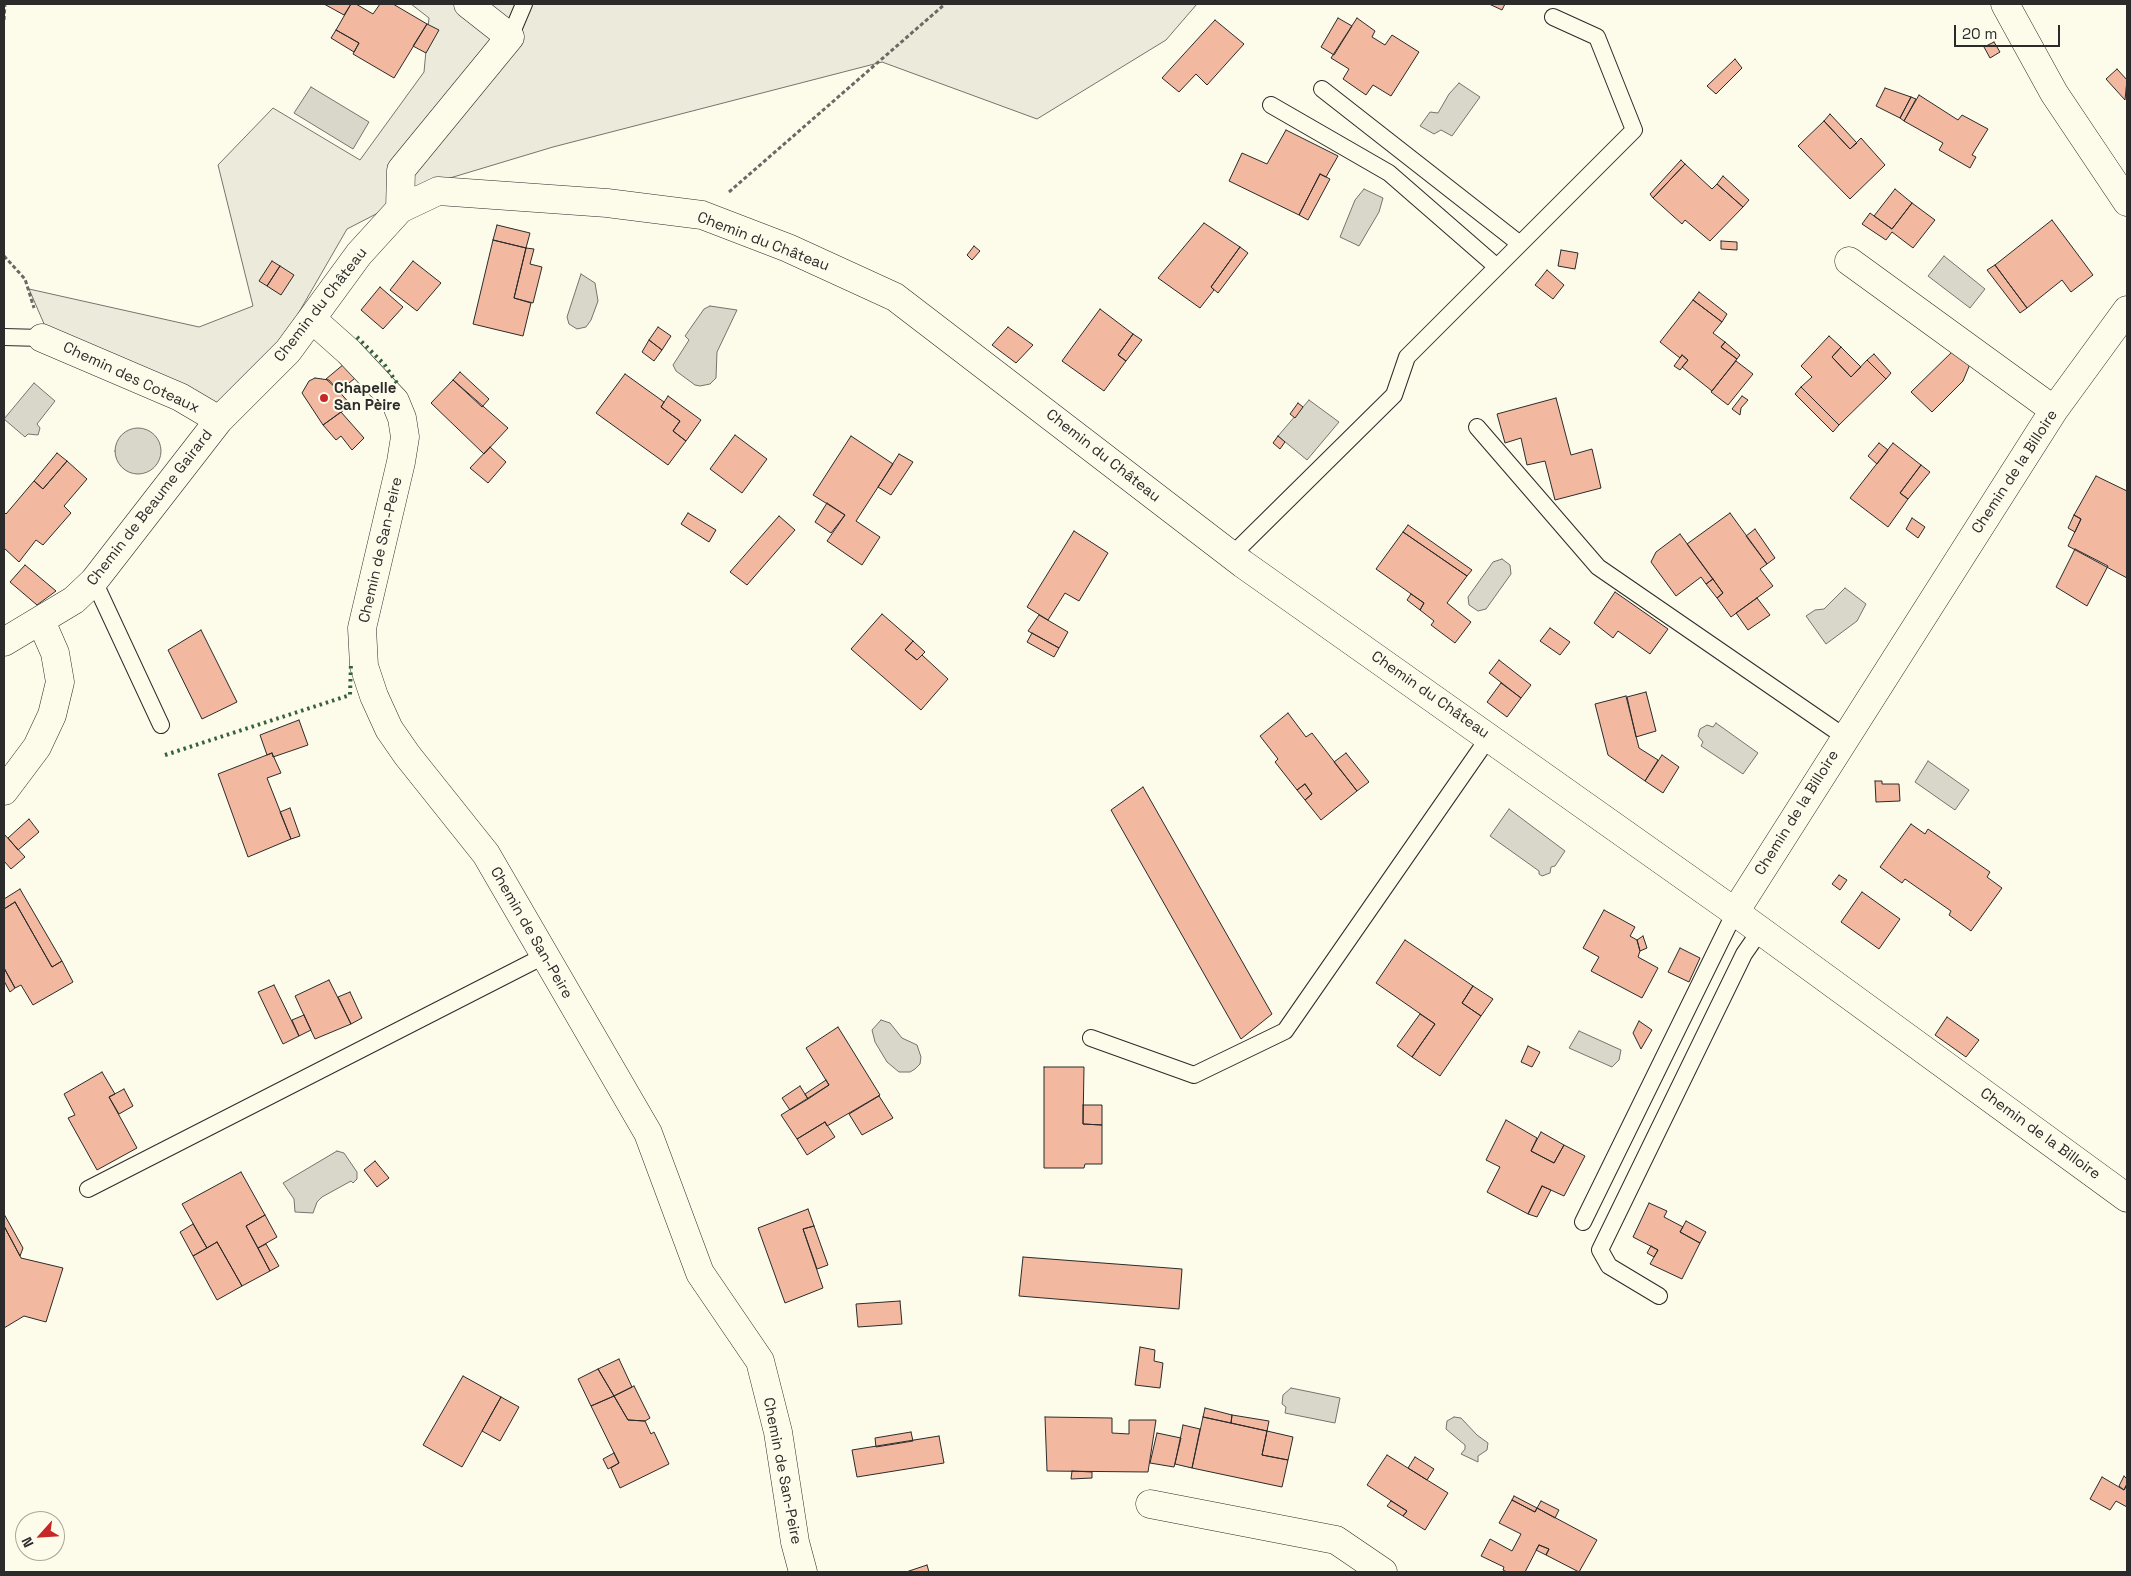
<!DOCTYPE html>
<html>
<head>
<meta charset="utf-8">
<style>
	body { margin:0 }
	#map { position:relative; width:2131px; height:1576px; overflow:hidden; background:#fdfbea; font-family:"Space Grotesk",sans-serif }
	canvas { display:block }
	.frame { position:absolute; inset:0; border:5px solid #2b2b2b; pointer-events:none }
	.north { position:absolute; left:15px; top:1511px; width:50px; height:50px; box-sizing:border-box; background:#fdfbea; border:1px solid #a9a89e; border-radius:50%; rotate:244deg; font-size:14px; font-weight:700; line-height:20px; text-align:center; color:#2b2b2b }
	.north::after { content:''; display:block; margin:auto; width:18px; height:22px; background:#c62828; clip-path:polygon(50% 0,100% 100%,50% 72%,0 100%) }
	.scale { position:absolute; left:1954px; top:25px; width:106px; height:22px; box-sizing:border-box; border:2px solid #2b2b2b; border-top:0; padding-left:6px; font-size:15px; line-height:18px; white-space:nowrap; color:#2b2b2b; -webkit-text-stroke:4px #fdfbea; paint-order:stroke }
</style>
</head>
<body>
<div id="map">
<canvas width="2131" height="1576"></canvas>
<div class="frame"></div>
<div class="north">N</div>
<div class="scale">20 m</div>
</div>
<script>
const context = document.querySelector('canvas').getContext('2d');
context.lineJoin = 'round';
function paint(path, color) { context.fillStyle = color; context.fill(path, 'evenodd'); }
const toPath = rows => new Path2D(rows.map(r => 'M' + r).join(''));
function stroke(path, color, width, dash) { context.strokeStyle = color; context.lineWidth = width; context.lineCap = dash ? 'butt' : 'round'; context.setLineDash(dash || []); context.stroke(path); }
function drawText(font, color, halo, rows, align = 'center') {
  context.font = font + ' "Space Grotesk",sans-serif'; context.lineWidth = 4; context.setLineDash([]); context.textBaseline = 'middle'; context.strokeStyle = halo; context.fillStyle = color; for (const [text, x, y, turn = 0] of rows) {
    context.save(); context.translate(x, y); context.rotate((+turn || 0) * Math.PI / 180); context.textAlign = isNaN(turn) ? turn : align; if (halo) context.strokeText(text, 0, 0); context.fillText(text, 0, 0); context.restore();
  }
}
const green = toPath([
	[411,4,1197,4,1166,40,1037,119,882,62,553,147,440,181,347,229,287,333,210,410,48,333,29,289,199,327,253,306,218,165,273,108,360,160,424,72,429,18,411,4]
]);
paint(green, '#ecebdb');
stroke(green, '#74746e', 1);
const water = toPath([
	[1459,83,1480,97,1452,136,1441,130,1434,134,1420,126,1430,112,1438,113,1449,94,1459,83],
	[311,87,369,122,353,149,294,113,311,87],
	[1364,189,1383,198,1379,212,1359,246,1340,237,1355,200,1364,189],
	[1944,256,1985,289,1970,308,1928,276,1944,256],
	[581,274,595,283,598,301,591,320,586,327,577,329,569,324,567,317,581,274],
	[710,306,737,310,717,352,716,378,710,384,700,386,695,385,676,371,673,365,689,340,685,336,704,309,710,306],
	[34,383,55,401,37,424,40,428,38,435,28,434,25,437,4,419,34,383],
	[1309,400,1339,422,1307,460,1278,436,1309,400],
	'115 451a23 23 0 1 1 46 0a23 23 0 1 1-46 0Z',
	[1502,559,1510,565,1511,574,1486,609,1478,611,1469,605,1468,597,1493,562,1502,559],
	[1845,588,1866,604,1857,621,1826,644,1806,616,1815,610,1824,609,1845,588],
	[1716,723,1758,753,1743,774,1701,746,1703,742,1698,736,1700,729,1707,725,1713,727,1716,723],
	[1928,761,1969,790,1955,810,1915,782,1928,761],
	[1509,809,1565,851,1555,866,1551,867,1550,873,1542,876,1539,874,1539,871,1490,836,1509,809],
	[881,1020,890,1023,902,1038,917,1045,921,1057,920,1064,915,1069,910,1072,899,1072,887,1062,875,1042,872,1030,881,1020],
	[1579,1031,1621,1050,1619,1060,1612,1067,1569,1048,1579,1031],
	[337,1151,344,1153,357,1172,357,1179,353,1183,351,1181,322,1197,317,1202,313,1213,295,1212,294,1199,283,1183,337,1151],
	[1291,1388,1340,1398,1335,1423,1285,1413,1286,1407,1282,1404,1283,1395,1291,1388],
	[1454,1417,1461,1418,1477,1435,1488,1443,1487,1450,1478,1456,1478,1462,1461,1454,1465,1449,1465,1445,1446,1429,1447,1421,1454,1417]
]);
paint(water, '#d8d7c9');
stroke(water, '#74746e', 1);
const building = toPath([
	[324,4,351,4,344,15,324,4],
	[351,4,356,4,373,14,380,4,393,4,427,24,394,78,353,54,359,43,336,30,351,4],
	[1489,4,1505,4,1502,10,1489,4],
	[1338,18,1352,26,1334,55,1321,47,1338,18],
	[1357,18,1375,31,1372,37,1385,45,1392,35,1419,52,1391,96,1373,85,1366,95,1343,79,1349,69,1331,58,1357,18],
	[1215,20,1244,44,1207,85,1196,74,1179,92,1162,78,1215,20],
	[427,24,439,30,426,53,413,46,427,24],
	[336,30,359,43,354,52,331,38,336,30],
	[1994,42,2000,52,1990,58,1984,47,1994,42],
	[1735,59,1742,68,1716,94,1707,86,1735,59],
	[2117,69,2127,80,2125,100,2106,79,2117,69],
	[1885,88,1911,97,1900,118,1876,106,1885,88],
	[1919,95,1958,120,1962,115,1988,129,1972,155,1976,157,1970,168,1939,150,1943,143,1904,121,1919,95],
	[1911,97,1916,99,1904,121,1900,118,1911,97],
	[1830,114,1857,143,1850,149,1824,121,1830,114],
	[1824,121,1850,149,1861,138,1885,165,1850,199,1798,146,1824,121],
	[1286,130,1338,156,1326,177,1320,174,1299,215,1229,181,1242,153,1267,164,1286,130],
	[1681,160,1685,164,1653,198,1650,194,1681,160],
	[1685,164,1712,189,1717,184,1743,207,1710,241,1685,220,1682,224,1653,198,1685,164],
	[1320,174,1330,179,1308,220,1299,215,1320,174],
	[1723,176,1749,200,1743,207,1717,184,1723,176],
	[1895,189,1912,203,1892,229,1874,216,1895,189],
	[1912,203,1935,220,1913,248,1892,232,1886,240,1862,224,1870,213,1892,229,1912,203],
	[2052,220,2093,275,2071,292,2062,280,2027,308,1995,265,2052,220],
	[1204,223,1240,247,1211,287,1214,290,1200,308,1158,278,1204,223],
	[497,225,530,233,526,248,493,240,497,225],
	[493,240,526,248,514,298,531,303,523,336,473,324,493,240],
	[1721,241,1737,242,1737,250,1721,249,1721,241],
	[974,246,980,251,972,260,967,255,974,246],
	[1240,247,1248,253,1218,293,1211,287,1240,247],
	[526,248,534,249,530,264,542,267,533,303,514,298,526,248],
	[1561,250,1578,253,1575,269,1558,266,1561,250],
	[272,261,280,266,267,286,259,281,272,261],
	[413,261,441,283,417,311,390,290,413,261],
	[1995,265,2027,308,2020,313,1987,270,1995,265],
	[280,266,294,275,281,295,267,286,280,266],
	[1547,270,1564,285,1553,299,1535,285,1547,270],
	[380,287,403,307,383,329,361,310,380,287],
	[1699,292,1727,314,1722,322,1693,300,1699,292],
	[1693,300,1722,322,1713,333,1725,342,1721,347,1737,359,1712,391,1682,367,1688,360,1682,355,1680,358,1660,342,1693,300],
	[1100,309,1133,334,1118,355,1126,361,1104,391,1062,361,1100,309],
	[658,327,671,336,662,350,649,340,658,327],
	[1008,327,1033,345,1016,363,992,345,1008,327],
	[1133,334,1142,340,1126,361,1118,355,1133,334],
	[1829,336,1841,347,1832,357,1851,377,1867,360,1886,379,1839,425,1801,387,1812,377,1801,366,1829,336],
	[649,340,662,350,654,361,642,352,649,340],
	[1725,342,1740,355,1737,359,1721,347,1725,342],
	[1841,347,1861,367,1851,377,1832,357,1841,347],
	[1953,351,1970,364,1963,381,1932,412,1911,392,1953,351],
	[1874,354,1891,373,1886,379,1867,360,1874,354],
	[1682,355,1688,360,1680,370,1674,366,1682,355],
	[350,359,364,371,339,391,326,379,350,359],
	[1736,361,1753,374,1728,405,1711,392,1736,361],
	[460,372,489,399,482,407,453,380,460,372],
	[625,374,664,402,661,407,680,421,673,431,686,441,668,465,596,413,625,374],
	[315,378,329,380,351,405,323,425,302,393,309,381,315,378],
	[453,380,508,428,484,454,431,403,453,380],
	[1801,387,1839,425,1833,432,1795,394,1801,387],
	[668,396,701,420,686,441,673,431,680,421,661,407,668,396],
	[1742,396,1748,400,1741,408,1740,415,1732,409,1742,396],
	[1556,398,1571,455,1592,449,1601,488,1555,500,1545,461,1527,465,1521,438,1505,443,1497,414,1556,398],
	[1298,403,1303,407,1295,418,1290,414,1298,403],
	[341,412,364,438,352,450,341,436,336,440,323,425,341,412],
	[735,435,767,459,742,493,710,469,735,435],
	[851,436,893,464,856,521,880,537,862,565,827,541,845,515,813,495,851,436],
	[1278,436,1285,442,1280,449,1273,443,1278,436],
	[1879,443,1888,450,1877,464,1868,456,1879,443],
	[1893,443,1921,465,1900,493,1908,499,1888,527,1850,498,1893,443],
	[490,447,506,462,488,483,470,468,490,447],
	[57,453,67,461,43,489,34,481,57,453],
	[899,454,913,462,891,495,878,487,899,454],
	[67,461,87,479,64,506,71,513,43,545,36,540,19,562,4,548,4,512,6,514,34,481,43,489,67,461],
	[1921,465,1930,472,1908,499,1900,493,1921,465],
	[2096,476,2127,491,2127,578,2068,546,2081,519,2074,515,2096,476],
	[827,503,845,515,831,533,815,522,827,503],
	[688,513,716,530,709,542,681,524,688,513],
	[1730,513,1767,564,1760,569,1773,586,1731,617,1717,598,1723,593,1687,544,1730,513],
	[2074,515,2081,519,2075,532,2068,528,2074,515],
	[779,516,795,530,747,585,730,572,779,516],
	[1912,518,1925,527,1918,538,1906,529,1912,518],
	[1408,525,1472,570,1467,576,1403,532,1408,525],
	[1755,529,1775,558,1767,564,1746,536,1755,529],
	[1074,531,1108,553,1079,601,1065,593,1048,620,1027,607,1074,531],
	[1403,532,1467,576,1447,603,1471,622,1455,643,1431,625,1434,621,1420,610,1424,603,1376,569,1403,532],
	[1680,534,1713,579,1706,584,1701,577,1676,596,1651,562,1656,552,1680,534],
	[2075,549,2108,566,2087,606,2056,587,2075,549],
	[25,565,56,591,37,605,10,582,25,565],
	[1713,579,1723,593,1717,598,1706,584,1713,579],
	[1615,592,1668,629,1650,654,1618,631,1613,638,1594,623,1615,592],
	[1411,594,1424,603,1420,610,1407,600,1411,594],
	[1757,598,1770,615,1748,630,1736,613,1757,598],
	[882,614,913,641,905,650,917,660,922,655,948,679,921,710,851,649,882,614],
	[1039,615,1068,632,1059,648,1028,631,1039,615],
	[1550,628,1570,642,1560,655,1540,641,1550,628],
	[201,630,237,702,202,719,168,650,201,630],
	[1032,633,1059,648,1054,657,1027,642,1032,633],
	[913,641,925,652,917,660,905,650,913,641],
	[1499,660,1531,685,1521,698,1489,673,1499,660],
	[1501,683,1521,698,1507,717,1487,702,1501,683],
	[1646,692,1656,731,1636,737,1627,697,1646,692],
	[1626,696,1639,748,1658,760,1645,781,1608,755,1595,704,1626,696],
	[1288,713,1306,737,1312,733,1357,791,1321,820,1305,800,1312,794,1305,784,1297,790,1275,762,1278,759,1260,736,1288,713],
	[299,720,308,745,273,757,272,753,267,755,260,735,299,720],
	[272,753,281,773,267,778,291,839,248,857,218,774,272,753],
	[1346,753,1369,782,1357,791,1334,762,1346,753],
	[1662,755,1679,767,1663,793,1645,781,1662,755],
	[1875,781,1882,781,1882,784,1899,784,1900,801,1876,802,1875,781],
	[1305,784,1312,794,1305,800,1297,790,1305,784],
	[1143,787,1272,1014,1241,1039,1111,810,1143,787],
	[290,808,300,836,291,839,280,812,290,808],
	[29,819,39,832,18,850,8,838,29,819],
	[1911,824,1925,834,1928,829,1990,872,1987,877,2002,888,1971,931,1949,915,1951,911,1905,879,1902,883,1880,867,1911,824],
	[4,834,25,857,11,869,4,861,4,834],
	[1839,875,1847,880,1840,890,1832,884,1839,875],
	[20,889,62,961,52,967,15,902,4,909,4,899,20,889],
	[1862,892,1900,919,1879,949,1841,922,1862,892],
	[15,902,52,967,62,961,73,982,33,1005,21,985,15,988,4,968,4,909,15,902],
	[1604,910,1635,927,1630,936,1637,940,1640,951,1638,957,1658,968,1642,998,1591,971,1599,957,1583,948,1604,910],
	[1643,936,1647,948,1640,951,1637,940,1643,936],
	[1405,940,1473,986,1462,1003,1481,1016,1440,1076,1412,1057,1435,1024,1376,983,1405,940],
	[1680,948,1700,958,1689,982,1668,972,1680,948],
	[4,968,15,988,10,992,4,981,4,968],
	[329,980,351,1024,315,1039,295,996,329,980],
	[274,985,299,1036,283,1044,258,992,274,985],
	[1473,986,1493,999,1481,1016,1462,1003,1473,986],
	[350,992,362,1018,351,1024,338,997,350,992],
	[1420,1014,1435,1024,1412,1057,1397,1046,1420,1014],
	[304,1015,311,1030,299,1036,292,1020,304,1015],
	[1947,1017,1979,1040,1966,1057,1935,1035,1947,1017],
	[1639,1021,1652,1030,1641,1049,1633,1033,1639,1021],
	[838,1027,880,1095,827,1126,825,1122,797,1139,781,1115,829,1085,806,1048,838,1027],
	[1528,1046,1540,1052,1532,1067,1521,1062,1528,1046],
	[1044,1067,1084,1067,1083,1124,1102,1125,1102,1164,1085,1164,1084,1168,1044,1168,1044,1067],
	[102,1072,115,1094,109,1097,137,1148,97,1170,68,1118,75,1115,64,1094,102,1072],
	[826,1080,829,1085,808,1099,805,1094,826,1080],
	[800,1086,808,1099,790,1110,782,1098,800,1086],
	[124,1089,133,1106,119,1114,109,1097,124,1089],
	[879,1096,893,1118,862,1135,849,1114,879,1096],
	[1083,1105,1102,1105,1102,1125,1083,1124,1083,1105],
	[1506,1120,1537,1138,1531,1151,1554,1163,1564,1145,1585,1156,1564,1196,1542,1186,1528,1214,1487,1192,1500,1167,1486,1160,1506,1120],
	[825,1122,835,1137,807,1155,797,1139,825,1122],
	[1541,1132,1564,1145,1554,1163,1531,1151,1541,1132],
	[375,1161,389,1178,377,1187,364,1170,375,1161],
	[241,1172,265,1215,246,1226,270,1271,242,1286,217,1242,207,1248,182,1204,241,1172],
	[1542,1186,1551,1190,1537,1217,1528,1214,1542,1186],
	[1649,1203,1667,1211,1664,1217,1683,1227,1680,1232,1700,1243,1682,1279,1650,1264,1658,1250,1633,1237,1649,1203],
	[808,1209,814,1226,803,1229,823,1288,785,1303,758,1228,808,1209],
	[4,1214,23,1248,20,1256,4,1226,4,1214],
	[265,1215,277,1237,258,1248,246,1226,265,1215],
	[1686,1221,1706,1232,1700,1243,1680,1232,1686,1221],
	[193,1224,207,1248,193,1256,180,1232,193,1224],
	[4,1226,21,1258,63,1268,46,1322,24,1316,4,1328,4,1226],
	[814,1226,828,1265,817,1269,803,1229,814,1226],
	[217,1242,242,1286,217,1300,193,1256,217,1242],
	[266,1244,279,1266,270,1271,258,1248,266,1244],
	[1651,1246,1658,1250,1654,1257,1647,1253,1651,1246],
	[1023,1257,1182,1269,1179,1309,1019,1296,1023,1257],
	[900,1301,902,1324,858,1327,856,1304,900,1301],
	[1140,1347,1155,1350,1154,1361,1163,1363,1160,1388,1135,1385,1140,1347],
	[619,1359,632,1387,614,1396,598,1369,619,1359],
	[598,1369,614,1396,591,1406,578,1379,598,1369],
	[463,1376,501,1397,462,1467,423,1445,463,1376],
	[634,1386,650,1418,645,1421,628,1420,614,1396,634,1386],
	[614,1396,628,1420,645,1421,651,1434,654,1432,669,1464,620,1488,611,1468,619,1463,591,1406,614,1396],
	[501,1397,519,1407,500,1441,482,1431,501,1397],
	[1205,1408,1232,1415,1231,1423,1203,1417,1205,1408],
	[1232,1415,1269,1421,1267,1431,1231,1423,1232,1415],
	[1045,1417,1112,1418,1112,1433,1129,1434,1129,1420,1156,1420,1148,1472,1047,1471,1045,1417],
	[1203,1417,1267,1431,1262,1455,1288,1460,1282,1487,1192,1468,1203,1417],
	[1183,1425,1200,1429,1192,1468,1175,1464,1183,1425],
	[1267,1431,1293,1437,1288,1460,1262,1455,1267,1431],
	[911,1432,913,1441,876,1447,875,1438,911,1432],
	[1157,1433,1181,1438,1174,1467,1150,1463,1157,1433],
	[939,1436,944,1463,857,1477,852,1450,939,1436],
	[614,1453,619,1463,608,1469,603,1459,614,1453],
	[1387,1455,1448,1493,1425,1530,1403,1516,1407,1511,1367,1485,1387,1455],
	[1415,1457,1434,1469,1427,1480,1408,1468,1415,1457],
	[1072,1471,1092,1472,1092,1478,1071,1479,1072,1471],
	[2124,1476,2127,1479,2127,1484,2124,1490,2119,1486,2124,1476],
	[2102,1477,2124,1490,2127,1484,2127,1507,2116,1501,2110,1510,2090,1499,2102,1477],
	[1514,1496,1537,1508,1535,1512,1512,1500,1514,1496],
	[1512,1500,1535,1512,1537,1508,1597,1540,1579,1572,1546,1555,1549,1549,1539,1545,1525,1572,1507,1572,1503,1570,1504,1567,1481,1556,1490,1539,1512,1551,1521,1534,1499,1523,1512,1500],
	[1391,1501,1407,1511,1403,1516,1387,1506,1391,1501],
	[1541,1501,1559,1510,1555,1518,1537,1508,1541,1501],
	[1539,1545,1549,1549,1546,1555,1536,1550,1539,1545],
	[927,1565,929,1572,906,1572,927,1565]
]);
paint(building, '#f2b8a0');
stroke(building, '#2b2b2b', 1);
const lane = toPath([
	[510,37,524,4],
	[1322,89,1520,244],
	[1271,105,1389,173,1497,267],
	[4,337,42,338],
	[1477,427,1598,567,1845,737],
	[1232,555,1394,395,1407,357,1634,130,1597,37,1553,17],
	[94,581,161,725],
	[1091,1038,1194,1075,1285,1031,1489,737],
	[88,1189,544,956],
	[1583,1222,1735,912],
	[1659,1296,1609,1266,1600,1250,1744,954,1760,931]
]);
const street = toPath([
	[2005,4,2054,93,2127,202],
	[400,209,401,170,510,37,468,4],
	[1849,261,2054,410],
	[313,320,349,352,395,401,402,418,405,437,401,462,362,628,364,666,374,696,389,729,407,755,486,854,648,1133,700,1273,760,1361,778,1432,795,1542,803,1572],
	[42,338,180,397,219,420],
	[4,642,74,600,94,581,219,420,288,351,359,254,400,209,438,191,607,203,702,215,788,248,895,297,1243,564,1735,912,2127,1198],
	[4,791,37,747,52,715,60,682,55,653,41,621],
	[1735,912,2054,410,2127,310],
	[1150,1504,1336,1540,1383,1572]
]);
stroke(lane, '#2b2b2b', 18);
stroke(street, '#2b2b2b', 29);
stroke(toPath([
	[4,20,5,4],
	[729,192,945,4],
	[4,256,25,279,34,308]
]), '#6a6964', 3, [4, 2.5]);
stroke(lane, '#fdfbea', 16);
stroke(street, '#fdfbea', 28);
stroke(toPath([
	[357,337,384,364,399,386],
	[165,755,350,695,351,662]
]), '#34623c', 4, [2.5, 4]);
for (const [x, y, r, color] of [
	[324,398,5,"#c62828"]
]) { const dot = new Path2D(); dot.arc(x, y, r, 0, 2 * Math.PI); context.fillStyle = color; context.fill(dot); stroke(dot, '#fdfbea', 2); }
drawText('15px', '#2b2b2b', '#fdfbea', [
	["Chemin du Château",763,242,21],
	["Chemin du Château",321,305,-52],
	["Chemin des Coteaux",131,378,25],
	["Chemin du Château",1103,456,38],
	["Chemin de la Billoire",2015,472,-57],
	["Chemin de Beaume Gairard",150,508,-52],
	["Chemin de San-Peire",381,550,-77],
	["Chemin du Château",1430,695,35],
	["Chemin de la Billoire",1797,813,-58],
	["Chemin de San-Peire",531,933,60],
	["Chemin de la Billoire",2040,1134,36],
	["Chemin de San-Peire",782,1471,79]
]);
drawText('bold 15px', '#2b2b2b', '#fdfbea', [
	["Chapelle",334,389],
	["San Pèire",334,406]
], 'left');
</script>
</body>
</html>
